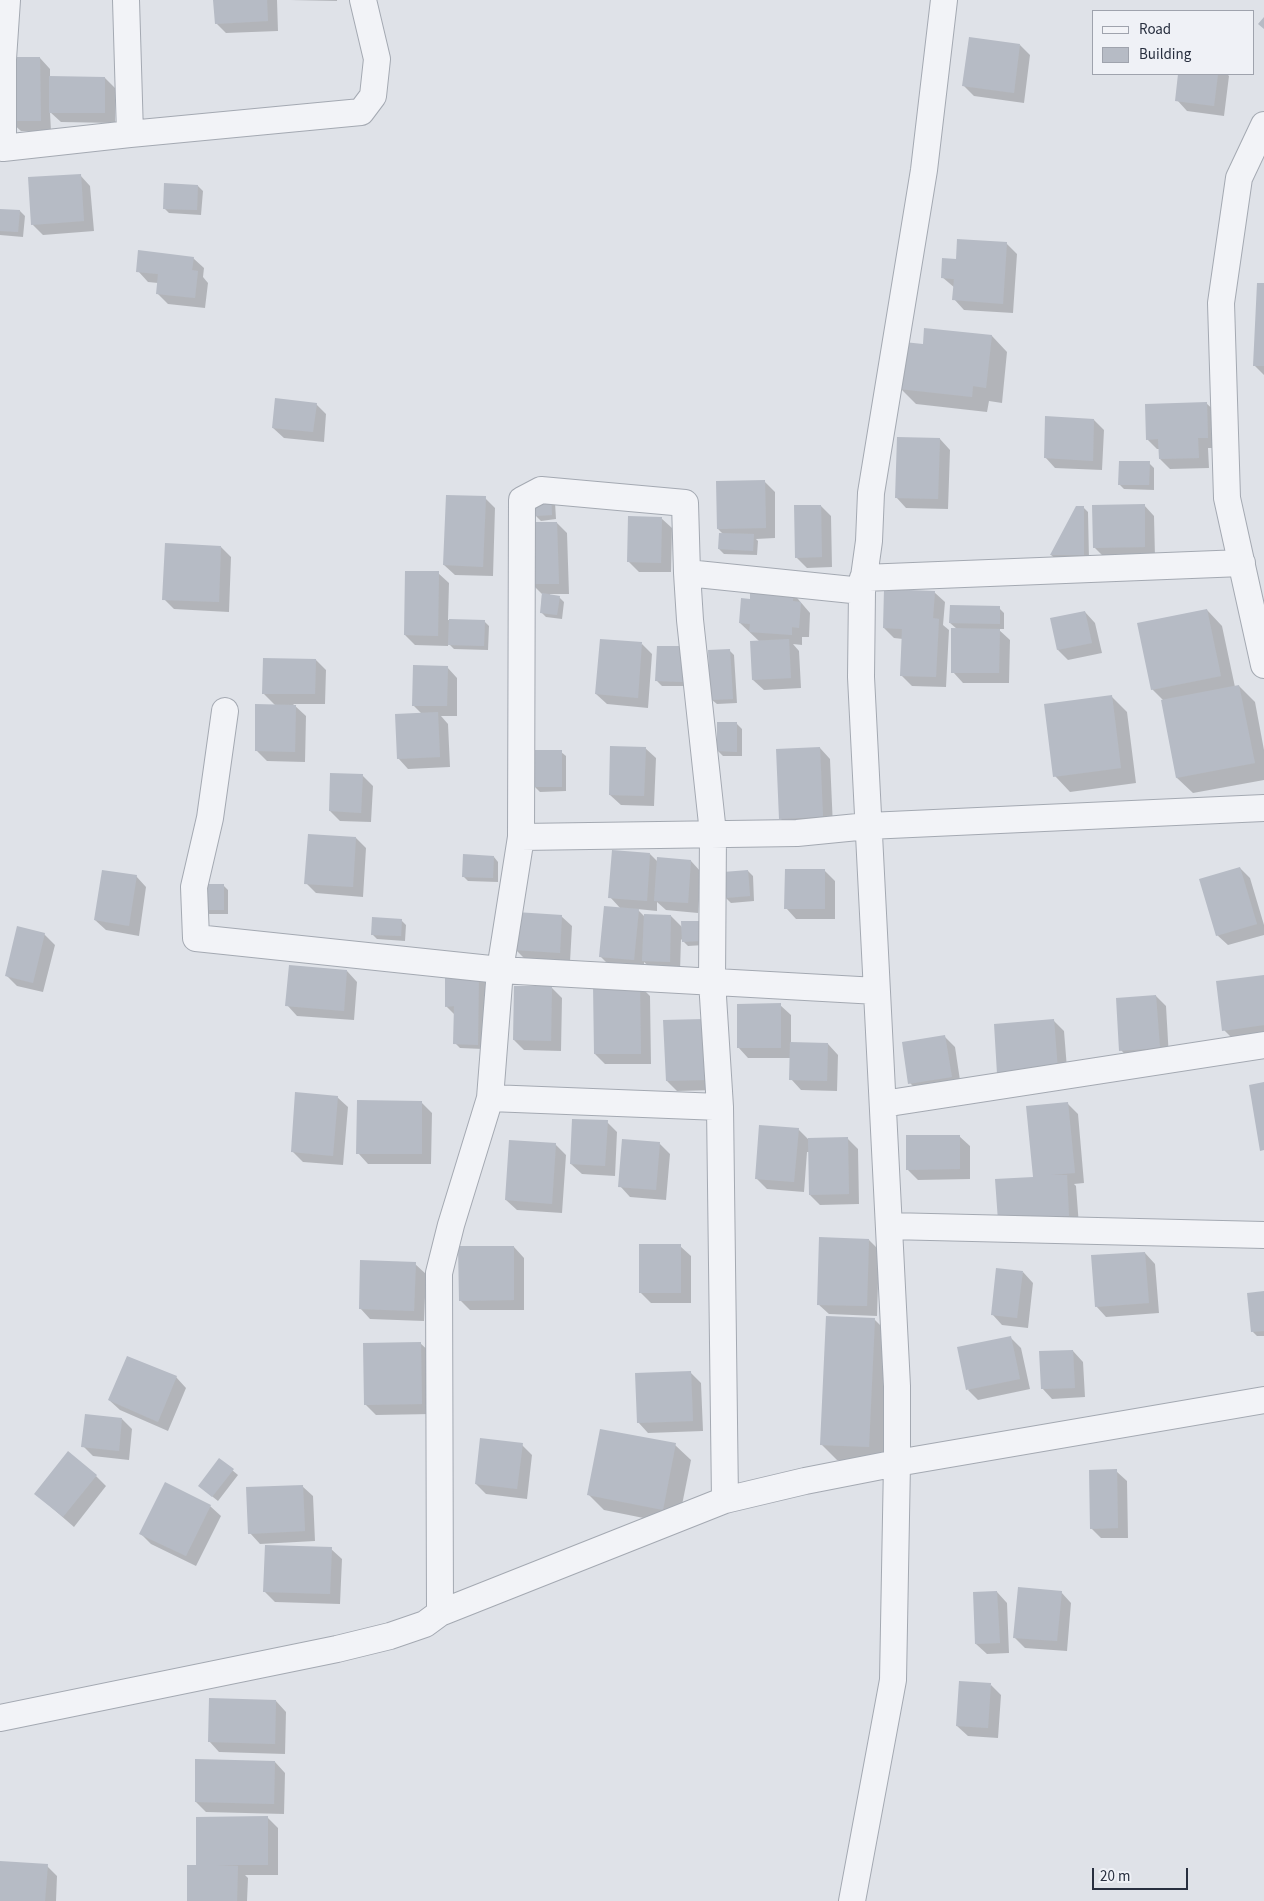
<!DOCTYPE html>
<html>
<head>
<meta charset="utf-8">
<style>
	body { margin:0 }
	#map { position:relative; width:1264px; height:1901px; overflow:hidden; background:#dfe2e8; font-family:"Source Sans 3",sans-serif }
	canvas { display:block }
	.legend { position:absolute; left:1092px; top:10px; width:162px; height:65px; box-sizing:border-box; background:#eff1f6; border:1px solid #9fa3ad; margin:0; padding:6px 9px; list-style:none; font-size:15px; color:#282f3f }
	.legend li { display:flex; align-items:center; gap:10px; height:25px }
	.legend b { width:25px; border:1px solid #9fa3ad }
	.scale { position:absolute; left:1092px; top:1868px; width:96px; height:22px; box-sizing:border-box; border:2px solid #282f3f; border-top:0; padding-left:6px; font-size:15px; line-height:18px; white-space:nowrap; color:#282f3f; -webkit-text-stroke:4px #eff1f6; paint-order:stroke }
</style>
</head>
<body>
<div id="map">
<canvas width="1264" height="1901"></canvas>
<ul class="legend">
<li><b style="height:6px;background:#f2f3f7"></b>Road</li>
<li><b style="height:14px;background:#b6bbc5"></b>Building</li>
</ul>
<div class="scale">20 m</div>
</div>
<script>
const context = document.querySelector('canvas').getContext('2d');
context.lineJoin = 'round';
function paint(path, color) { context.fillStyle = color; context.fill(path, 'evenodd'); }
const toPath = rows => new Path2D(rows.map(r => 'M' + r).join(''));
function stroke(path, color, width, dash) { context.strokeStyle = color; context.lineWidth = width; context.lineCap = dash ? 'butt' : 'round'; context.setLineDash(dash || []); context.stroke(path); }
paint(toPath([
	[215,0,277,0,278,31,226,33,216,23],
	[290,0,337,0,337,1],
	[1020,45,1030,55,1024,103,974,96,964,86],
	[40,58,50,69,50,77,105,78,115,88,115,123,61,122,50,112,51,131,21,131,10,121],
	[1180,74,1227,74,1229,76,1224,116,1187,111,1177,100],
	[80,175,90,186,94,231,43,235,32,224],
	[198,186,203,191,201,215,169,213,164,208],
	[0,210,20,211,25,216,23,237,0,235],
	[1006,243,1017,254,1013,313,964,310,954,299,955,288,942,277,957,260],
	[193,258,204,268,203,277,208,283,205,308,168,304,157,293,158,283,148,282,138,271],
	[1264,285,1264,375,1254,365],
	[992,336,1007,352,1002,403,989,401,987,412,916,404,900,388,924,345],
	[1206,403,1217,413,1218,448,1208,448,1209,468,1170,469,1160,459,1160,449,1157,449,1147,439],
	[316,404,326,414,324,442,284,438,273,428],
	[1094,420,1104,430,1102,470,1055,468,1045,457],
	[898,438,940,439,950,450,948,509,906,508,896,497],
	[1149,463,1154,468,1154,490,1124,489,1119,484],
	[764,481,775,492,775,538,756,539,758,541,757,555,724,554,719,549,723,534,718,529],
	[485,498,495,508,493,576,455,575,444,565],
	[535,498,555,502,556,519,541,521,536,516],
	[1144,505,1154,516,1155,557,1105,558,1094,547],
	[821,506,831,516,832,567,807,568,796,557],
	[1083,507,1088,512,1089,559,1056,559,1051,555],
	[661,518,672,528,671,572,639,572,628,561],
	[557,523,567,533,569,594,550,594,550,596,559,597,564,602,562,619,546,617,541,612,542,594,532,584],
	[221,547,231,557,229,612,174,609,164,599],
	[438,573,449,583,448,620,484,621,489,626,488,650,454,649,448,643,448,646,415,645,405,635],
	[792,592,810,613,809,637,802,637,802,645,793,644,799,651,801,688,764,690,753,680,760,642,740,623],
	[934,592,945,602,943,625,949,630,946,687,912,686,901,675,903,639,894,638,884,628],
	[999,608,1004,613,1004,629,998,629,1010,640,1009,683,963,683,953,672,957,629,950,623],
	[1207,610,1222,626,1235,687,1239,686,1255,702,1264,750,1264,780,1193,793,1177,778,1163,700,1152,689],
	[1085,612,1095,623,1102,653,1068,660,1058,650,1051,619],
	[642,644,652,654,648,708,607,704,596,694],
	[684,648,687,686,662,686,657,681],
	[729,650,734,655,737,703,717,704,712,700],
	[316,660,326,670,325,704,293,704,306,716,305,762,267,761,257,751,276,706,263,693],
	[447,667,457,678,457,716,441,716,448,724,450,767,408,769,398,758,422,714,413,705],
	[1111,696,1127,712,1136,783,1070,792,1055,776],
	[737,724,742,729,742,756,723,756,718,751],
	[645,748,656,758,654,806,621,805,610,795],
	[820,748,830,759,833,827,791,829,781,819],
	[561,752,566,756,566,791,540,792,535,787],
	[362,775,373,786,371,822,340,821,330,811],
	[356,838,366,848,363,897,316,893,306,883],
	[650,854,658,862,691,861,701,872,698,913,666,910,657,902,657,911,637,909,645,917,671,916,683,928,698,922,703,927,704,945,688,946,681,939,680,972,654,971,644,962,644,970,611,967,601,957,621,909,610,897],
	[494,857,498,862,498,882,468,881,463,876],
	[1240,868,1250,878,1264,925,1264,935,1228,945,1217,935],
	[824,870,835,881,835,919,796,919,786,908],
	[748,871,753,876,754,901,731,903,726,898],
	[136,876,146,887,139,936,106,930,95,920],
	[223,885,228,890,228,914,208,914,203,909],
	[561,916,572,926,570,962,526,960,516,950],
	[401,920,406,925,405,941,377,939,372,934],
	[44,934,55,945,43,992,17,986,6,975],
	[347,971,357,982,354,1020,297,1016,287,1005],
	[446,972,489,982,483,1049,460,1048,455,1043,455,1015,446,1006],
	[1264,976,1264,1037,1234,1040,1224,1030],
	[639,985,650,996,651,1064,605,1064,595,1054],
	[552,988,562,998,561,1051,524,1050,514,1040],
	[1156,996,1166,1006,1169,1058,1131,1061,1121,1050],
	[780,1005,791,1015,791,1043,828,1044,838,1055,837,1091,801,1090,791,1079,791,1058,748,1058,738,1047],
	[664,1021,716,1090,677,1091,667,1081],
	[1054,1021,1064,1031,1068,1081,1009,1084],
	[945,1037,955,1047,961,1087,920,1093,910,1083],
	[337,1097,348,1107,343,1165,303,1162,292,1151],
	[421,1102,432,1113,431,1164,368,1164,358,1153],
	[1068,1104,1078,1114,1084,1183,1074,1184,1076,1186,1079,1226,1009,1231],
	[607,1122,617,1132,615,1176,582,1174,571,1164],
	[798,1129,808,1139,848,1139,858,1149,859,1204,820,1205,810,1195,809,1152,807,1152,804,1192,767,1189,756,1178],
	[959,1136,970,1146,970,1179,918,1180,907,1169],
	[659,1143,670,1154,666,1200,630,1197,620,1186],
	[555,1144,566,1155,562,1213,517,1210,506,1200],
	[869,1240,879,1250,877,1316,829,1314,818,1304],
	[680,1246,691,1256,691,1303,651,1303,640,1292],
	[514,1247,524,1258,524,1310,470,1310,460,1300],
	[1145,1253,1155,1264,1159,1313,1106,1317,1096,1306],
	[415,1264,426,1274,424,1321,370,1319,360,1308],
	[1023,1272,1033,1283,1028,1328,1002,1325,992,1314],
	[1264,1293,1264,1336,1257,1336,1252,1331],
	[874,1319,890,1335,884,1462,837,1460,821,1444],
	[1010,1337,1021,1348,1030,1389,978,1400,968,1390],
	[420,1343,431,1353,432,1414,376,1415,365,1404],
	[1073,1351,1083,1362,1085,1397,1052,1399,1042,1388],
	[690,1372,701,1383,703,1431,648,1433,638,1422],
	[176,1377,186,1388,168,1431,120,1410,109,1400],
	[122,1419,132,1429,129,1460,93,1456,83,1446],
	[522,1445,532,1455,527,1499,486,1494,476,1484],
	[675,1445,691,1460,678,1525,604,1510,589,1495],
	[219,1459,238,1475,218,1501,199,1486],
	[1116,1471,1127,1481,1128,1538,1101,1538,1091,1528],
	[96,1476,106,1486,74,1527,36,1494],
	[302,1486,313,1496,315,1541,260,1544,250,1533],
	[210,1506,221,1516,196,1566,151,1544,141,1534],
	[331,1549,342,1559,340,1604,275,1602,264,1591],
	[997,1592,1007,1603,1009,1653,987,1654,976,1644],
	[1061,1592,1071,1603,1067,1651,1025,1648,1014,1637],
	[991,1685,1001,1695,998,1738,968,1736,957,1726],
	[276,1701,286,1712,285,1754,219,1752,209,1741],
	[275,1762,285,1773,284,1814,206,1812,196,1802],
	[267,1817,278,1828,278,1875,245,1875,248,1878,247,1901,188,1901,198,1867],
	[0,1863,47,1866,57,1876,56,1901,0,1901]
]), '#0003');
paint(toPath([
	[213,0,267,0,268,21,215,24],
	[1264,17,1264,29,1258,24],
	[969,37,1020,44,1014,93,962,86],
	[8,57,40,57,41,121,9,121],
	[1178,74,1218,74,1214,106,1175,101],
	[49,76,105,77,105,113,49,113],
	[81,174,84,221,31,225,28,177],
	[164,183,198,185,197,210,163,209],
	[0,209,20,210,18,232,0,231],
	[957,239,1007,242,1003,304,952,300,954,279,941,278,942,258,956,259],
	[138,250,194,257,192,270,198,271,195,298,156,294,158,274,136,272],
	[1257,283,1264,283,1264,366,1253,366],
	[924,328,992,335,986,388,973,386,972,397,899,389,904,342,923,344],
	[275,398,317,403,313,432,272,428],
	[1207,402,1208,438,1198,438,1199,458,1159,459,1158,439,1146,440,1145,404],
	[1045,416,1094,419,1093,461,1044,458],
	[897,437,940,438,938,499,895,498],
	[1119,461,1150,461,1149,485,1118,485],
	[765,480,766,528,717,529,716,481],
	[446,495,486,496,483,567,443,565],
	[551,496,552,515,535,516,534,497],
	[1145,504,1145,547,1093,548,1092,505],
	[794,505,821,505,822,557,795,558],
	[1076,506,1084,506,1084,555,1050,555],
	[628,516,662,517,661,563,627,562],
	[529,522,557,522,559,584,531,584],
	[719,533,754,534,753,551,718,549],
	[165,543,221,546,219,602,162,600],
	[405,571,439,571,438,636,404,635],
	[750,589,793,591,793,601,801,602,799,628,792,627,792,635,749,632,750,624,739,623,741,598,750,599],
	[884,589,935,591,933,618,939,619,936,677,900,676,902,629,883,628],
	[542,593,560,596,557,615,540,613],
	[950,605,1000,606,1000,624,949,623],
	[1207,609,1221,676,1151,690,1137,623],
	[1085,611,1092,643,1057,650,1050,618],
	[449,619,485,620,484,646,448,645],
	[951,628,1000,629,999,673,951,673],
	[600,639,642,642,638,698,595,694],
	[789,639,791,678,752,680,750,641],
	[657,646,684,646,683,682,655,681],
	[730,649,733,699,710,700,708,650],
	[263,658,316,659,315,694,262,694],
	[413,665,448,666,447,706,412,706],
	[1239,685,1255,763,1176,778,1161,700],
	[1112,695,1121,768,1053,777,1044,704],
	[255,704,296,705,295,752,255,751],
	[438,712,440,757,397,759,395,714],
	[717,722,737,722,737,752,717,751],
	[610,746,646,747,644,796,609,795],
	[820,747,823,817,779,819,776,749],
	[533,750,562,750,562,787,534,787],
	[330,773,363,774,361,813,329,811],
	[308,834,356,837,353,887,304,884],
	[612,850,650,853,647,901,608,898],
	[463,854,494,856,493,878,462,877],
	[657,857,691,860,688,903,654,901],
	[1240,867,1257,924,1216,936,1199,879],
	[785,869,825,869,825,909,784,909],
	[102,870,137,875,129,926,94,920],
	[748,870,750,896,725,898,723,872],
	[202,884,224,884,224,910,202,910],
	[604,906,639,909,634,960,599,957],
	[516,912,562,915,560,953,514,950],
	[644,914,671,915,670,962,642,961],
	[372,917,402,919,401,936,371,935],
	[681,921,699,921,700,941,682,942],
	[17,926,45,933,33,983,5,976],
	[289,965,347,970,344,1011,285,1006],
	[445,970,479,971,478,1045,453,1044,454,1006,445,1007],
	[1264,975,1264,1025,1222,1031,1216,981],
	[640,984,641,1054,594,1054,593,985],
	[514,986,552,986,551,1041,513,1040],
	[1156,995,1160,1048,1119,1051,1116,998],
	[781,1003,781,1048,737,1048,737,1004],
	[704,1019,706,1080,666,1081,663,1020],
	[1054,1019,1058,1071,997,1074,994,1024],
	[945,1035,952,1077,908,1084,902,1042],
	[790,1042,828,1043,827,1081,789,1080],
	[1264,1082,1264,1150,1260,1151,1249,1085],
	[295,1092,338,1096,333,1156,291,1152],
	[357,1100,422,1101,422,1154,356,1154],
	[1068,1102,1075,1173,1051,1175,1067,1175,1069,1216,998,1221,995,1179,1033,1177,1026,1106],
	[572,1119,608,1120,605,1166,570,1164],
	[759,1125,799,1128,794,1182,755,1179],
	[906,1135,960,1135,960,1169,906,1170],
	[848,1137,849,1194,809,1195,808,1138],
	[622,1139,660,1142,656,1190,618,1187],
	[509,1140,556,1143,552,1204,505,1200],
	[819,1237,869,1239,867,1306,817,1305],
	[639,1244,681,1244,681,1293,639,1293],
	[458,1246,514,1246,514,1300,459,1301],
	[1145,1252,1149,1303,1095,1307,1091,1255],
	[360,1260,416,1262,414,1311,359,1309],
	[996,1268,1023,1271,1017,1318,991,1315],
	[1264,1291,1264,1331,1251,1332,1247,1293],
	[826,1316,875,1318,869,1447,820,1445],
	[1011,1336,1020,1379,966,1390,957,1347],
	[421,1342,422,1404,364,1405,363,1343],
	[1073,1350,1075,1388,1041,1389,1039,1351],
	[127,1356,177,1376,158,1422,108,1400],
	[691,1371,693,1421,637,1423,635,1373],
	[85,1414,122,1418,119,1451,81,1447],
	[600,1429,676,1443,663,1510,587,1495],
	[480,1438,523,1443,517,1489,475,1484],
	[68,1451,97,1475,63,1517,34,1494],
	[219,1458,234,1469,212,1497,198,1486],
	[1117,1469,1118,1528,1090,1529,1089,1470],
	[165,1482,211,1505,186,1556,139,1534],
	[303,1485,305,1531,248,1534,246,1487],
	[265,1545,332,1547,330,1594,263,1592],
	[1018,1587,1062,1591,1057,1641,1013,1638],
	[997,1591,1000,1643,975,1644,973,1592],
	[959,1681,991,1683,988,1728,956,1726],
	[209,1698,276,1700,275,1744,208,1742],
	[195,1759,275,1761,274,1804,195,1802],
	[268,1816,268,1865,215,1865,238,1866,237,1901,187,1901,187,1865,196,1865,196,1817],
	[0,1861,48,1864,45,1901,0,1901]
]), '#b6bbc5');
const street = toPath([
	[7,0,3,59,3,148,130,134,361,112,373,96,377,59,363,0],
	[126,0,130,134],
	[1264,125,1239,178,1221,303,1227,498,1264,665],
	[687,573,862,591],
	[863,578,1242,563],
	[225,711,210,818,194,887,196,938,500,970,877,991],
	[521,837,797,833,868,826,1264,808],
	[490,1098,720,1107],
	[883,1104,1264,1045],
	[889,1226,1264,1235],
	[440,1613,439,1273,451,1225,490,1098,500,970,521,837,522,500,541,490,685,503,687,573,690,620,713,833,712,981,720,1107,725,1500],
	[0,1718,337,1649,390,1636,425,1624,440,1613,725,1500,805,1481,897,1463,1264,1400],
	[852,1901,893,1680,897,1463,897,1386,861,677,862,591,869,541,871,493,924,170,944,0]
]);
stroke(street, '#a4a9b2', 28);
stroke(street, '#f2f3f7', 26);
</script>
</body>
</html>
